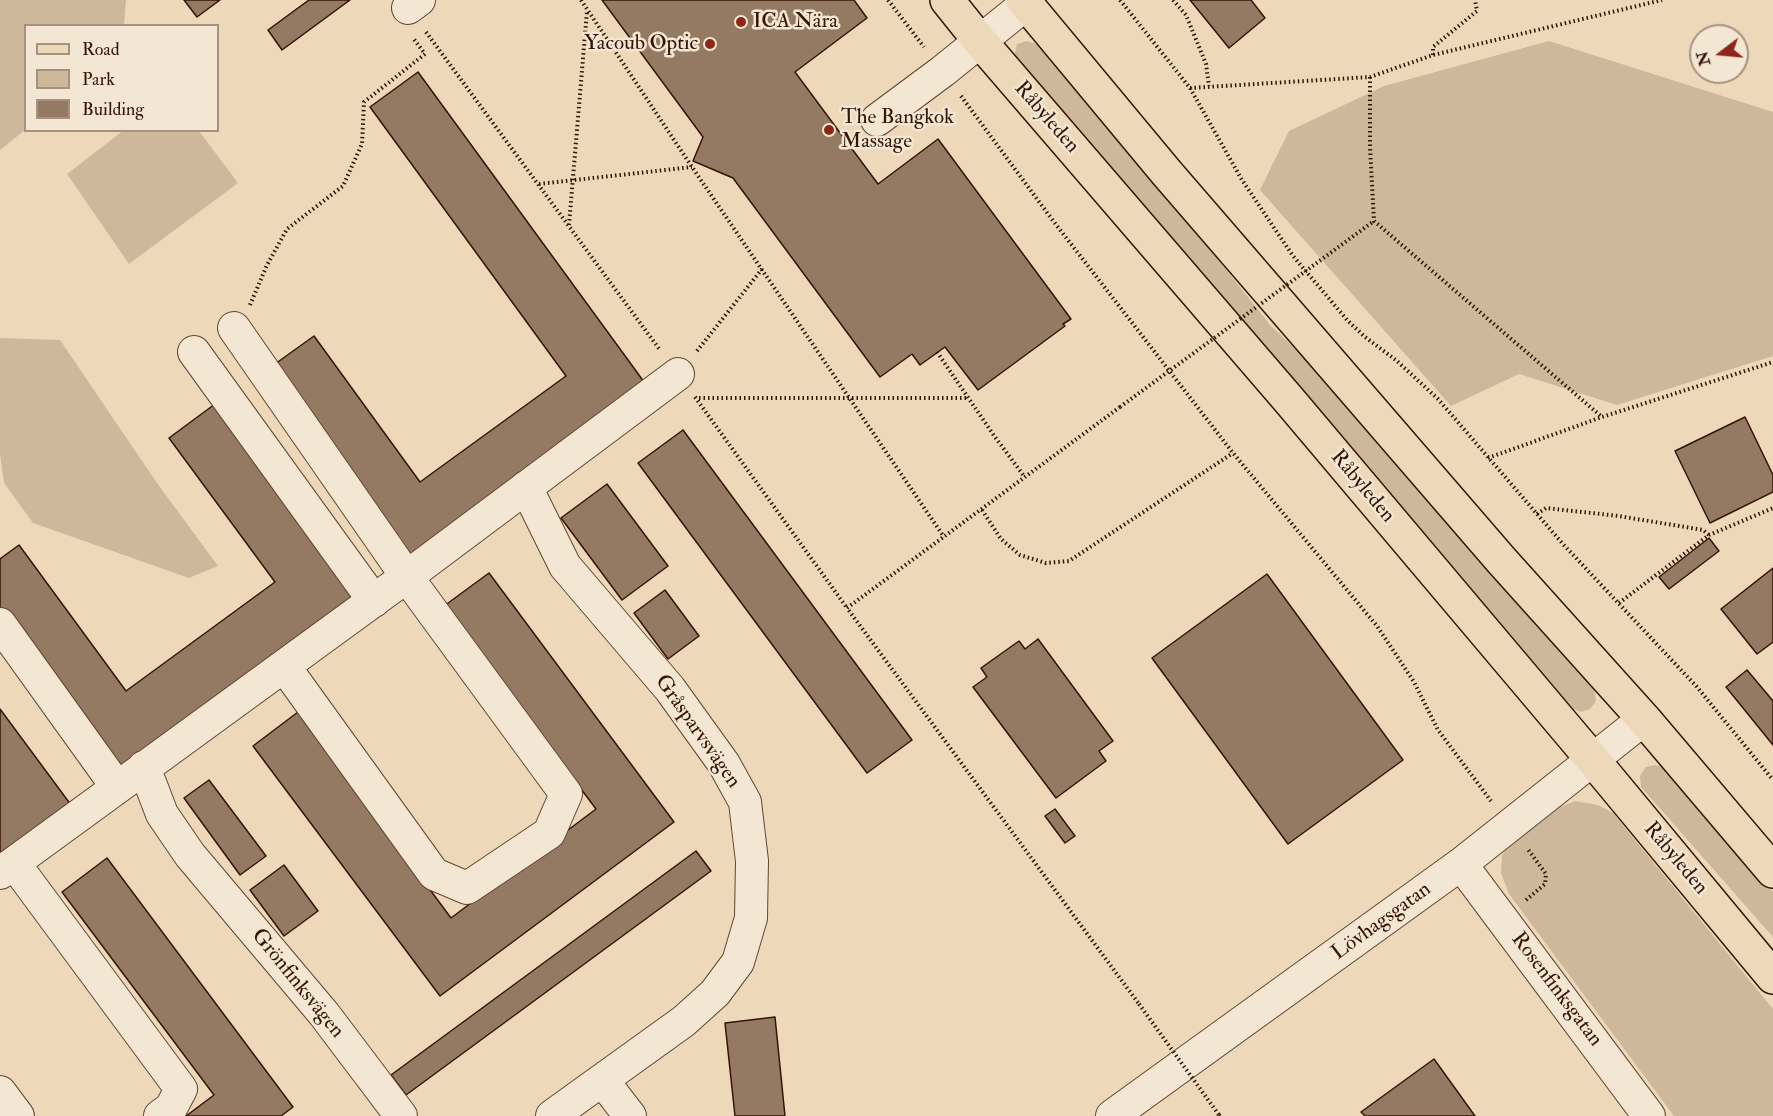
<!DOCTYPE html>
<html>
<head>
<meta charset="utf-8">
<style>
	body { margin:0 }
	#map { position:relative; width:1773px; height:1116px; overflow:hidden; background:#edd9b9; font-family:"IM FELL Double Pica",serif }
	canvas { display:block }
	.legend { position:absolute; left:24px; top:24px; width:195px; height:108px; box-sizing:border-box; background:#f3e6d2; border:2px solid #a79280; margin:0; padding:8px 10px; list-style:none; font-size:18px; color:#351406 }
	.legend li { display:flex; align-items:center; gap:12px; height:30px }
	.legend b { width:30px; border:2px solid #a79280 }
	.north { position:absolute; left:1689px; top:24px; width:60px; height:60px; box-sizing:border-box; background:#f3e6d2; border:2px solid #a79280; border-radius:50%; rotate:254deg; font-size:16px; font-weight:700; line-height:24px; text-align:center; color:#351406 }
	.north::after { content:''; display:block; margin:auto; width:21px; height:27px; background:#8f2418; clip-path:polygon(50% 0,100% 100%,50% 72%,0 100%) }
</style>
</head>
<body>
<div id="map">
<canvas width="1773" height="1116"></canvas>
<ul class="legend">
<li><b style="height:8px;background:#edd9b9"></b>Road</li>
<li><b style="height:16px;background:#ceb89b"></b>Park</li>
<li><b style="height:16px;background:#957a63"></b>Building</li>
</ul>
<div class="north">N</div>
</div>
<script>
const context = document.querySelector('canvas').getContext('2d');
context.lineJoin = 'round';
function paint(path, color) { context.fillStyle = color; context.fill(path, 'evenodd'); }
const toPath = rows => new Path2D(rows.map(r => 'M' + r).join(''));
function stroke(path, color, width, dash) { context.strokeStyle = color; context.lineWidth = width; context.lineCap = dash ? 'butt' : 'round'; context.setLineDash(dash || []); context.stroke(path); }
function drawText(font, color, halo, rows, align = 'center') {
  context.font = font + ' "IM FELL Double Pica",serif'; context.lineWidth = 5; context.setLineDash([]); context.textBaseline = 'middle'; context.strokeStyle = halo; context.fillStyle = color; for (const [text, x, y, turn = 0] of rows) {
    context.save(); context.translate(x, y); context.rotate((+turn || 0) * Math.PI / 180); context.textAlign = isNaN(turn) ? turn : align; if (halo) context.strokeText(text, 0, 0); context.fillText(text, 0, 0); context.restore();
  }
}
paint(toPath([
	[0,0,126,0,124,25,26,26,25,130,0,150],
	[1027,41,1036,44,1192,227,1271,326,1316,368,1594,689,1596,701,1590,709,1581,712,1573,709,1013,61,1017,44],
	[1549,41,1773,112,1773,356,1617,405,1519,374,1451,406,1260,190,1289,131,1384,86],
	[124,130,199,131,238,183,129,264,67,174],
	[0,338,60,340,157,483,218,566,189,578,33,523,4,483,0,454],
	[1655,765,1664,767,1773,892,1773,937,1641,787,1640,776,1646,767],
	[1575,801,1598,805,1613,813,1773,1009,1773,1116,1674,1116,1509,894,1501,873,1502,856,1512,838,1558,808]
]), '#ceb89b');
const building = toPath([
	[184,0,220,0,197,17,184,0],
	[309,0,350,0,282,50,268,30,309,0],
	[602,0,854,0,867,18,795,72,878,184,938,139,1071,319,1063,324,1065,326,978,390,945,347,920,365,912,354,880,377,733,178,693,161,703,137,602,0],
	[1190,0,1251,0,1265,18,1229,48,1190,0],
	[418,72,647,386,408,561,268,369,314,336,420,482,566,376,370,107,418,72],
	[215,404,354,595,115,770,0,613,0,559,19,545,126,691,275,582,169,438,215,404],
	[1745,417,1773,475,1773,492,1710,523,1675,451,1745,417],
	[683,430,912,740,867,773,638,463,683,430],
	[607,484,668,566,622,600,561,518,607,484],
	[1709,538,1719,551,1669,589,1659,577,1709,538],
	[1773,568,1773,642,1757,654,1721,609,1773,568],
	[489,573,674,822,440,996,253,746,298,712,451,918,596,809,444,606,489,573],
	[1267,574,1403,760,1288,844,1152,658,1267,574],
	[665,590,699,636,668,659,634,613,665,590],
	[1038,639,1113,741,1099,751,1106,761,1056,798,973,687,987,677,981,668,1019,641,1025,649,1038,639],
	[1747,670,1773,701,1773,745,1726,687,1747,670],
	[0,709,74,809,0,863,0,709],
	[209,780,266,856,240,875,184,798,209,780],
	[1055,809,1075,836,1065,843,1045,816,1055,809],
	[696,851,711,871,406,1095,391,1075,696,851],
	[107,858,293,1107,281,1116,186,1116,214,1095,62,892,107,858],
	[284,865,318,911,284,936,250,890,284,865],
	[775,1017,785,1116,735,1116,725,1023,775,1017],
	[1434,1059,1475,1116,1365,1116,1361,1112,1434,1059]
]);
paint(building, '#957a63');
stroke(building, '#351406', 1.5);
const minor = toPath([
	[408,8,419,0],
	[877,120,943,71,1026,4],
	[234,328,407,577,566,794,549,833,467,888,434,874,284,666],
	[194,352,374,601],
	[526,487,565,566,670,689,724,764,745,802,752,861,751,918,738,962,715,993,684,1021,552,1116],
	[0,624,117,787],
	[144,767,162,814,190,855,324,1014,401,1116],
	[14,863,181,1089,171,1108,160,1116],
	[1461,864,1649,1116],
	[0,873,417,569,678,374],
	[603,1081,630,1116],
	[0,1092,18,1116],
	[1112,1116,1461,864,1644,719]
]);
const major = toPath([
	[947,0,979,40,1289,400,1593,760,1773,977],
	[1023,0,1166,172,1502,561,1644,719,1773,871]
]);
stroke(minor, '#634533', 34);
stroke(major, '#351406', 36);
stroke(toPath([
	[581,0,692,167,944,537],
	[888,0,924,47],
	[1120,0,1190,88,1242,180,1293,256,1348,321,1365,337,1397,361,1438,399,1562,543,1697,687,1773,780],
	[1173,0,1186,15,1206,64,1209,86],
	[426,32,660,350],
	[1433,55,1433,47,1477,11,1475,0],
	[1370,77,1370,147,1374,221,1602,417],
	[1190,88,1370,77,1433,55,1662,0],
	[961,96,1054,222,1233,453,1377,626,1414,682,1438,730,1491,801],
	[539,184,692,167],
	[569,225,587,11],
	[250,305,267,265,287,229,343,186,362,144,364,102,425,54,413,38],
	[697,351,762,269],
	[937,352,995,437,1024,476],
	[695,397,847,608],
	[699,398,968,398],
	[1120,407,847,608,1139,1004],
	[1488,458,1602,417,1773,362],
	[982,510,1001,539,1020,555,1046,563,1069,561,1233,453],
	[1537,514,1546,508,1619,516,1703,530,1709,535],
	[1619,603,1709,535,1773,508],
	[1526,900,1545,884,1546,874,1527,848],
	[1219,1115,1220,1116]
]), '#351406', 4, [1.5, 3]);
stroke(minor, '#f3e6d2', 32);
stroke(major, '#edd9b9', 33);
stroke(toPath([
	[1120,407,1374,221],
	[1139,1004,1219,1115]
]), '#351406', 4, [1.5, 3]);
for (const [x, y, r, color] of [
	[741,22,6,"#8f2418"],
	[710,44,6,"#8f2418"],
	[829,130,6,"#8f2418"]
]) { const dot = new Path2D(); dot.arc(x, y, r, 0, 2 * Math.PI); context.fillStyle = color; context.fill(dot); stroke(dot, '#f3e6d2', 2); }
drawText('21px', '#351406', '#f3e6d2', [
	["ICA Nära",753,22],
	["Yacoub Optic",698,44,"right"],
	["The Bangkok",841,118],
	["Massage",841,142]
], 'left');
drawText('21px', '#351406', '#f3e6d2', [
	["Råbyleden",1046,118,49],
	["Råbyleden",1362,487,50],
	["Gråsparvsvägen",697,732,55],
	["Råbyleden",1675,859,50],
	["Lövhagsgatan",1382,922,-36],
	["Grönfinksvägen",297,984,51],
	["Rosenfinksgatan",1556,990,53]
]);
</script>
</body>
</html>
